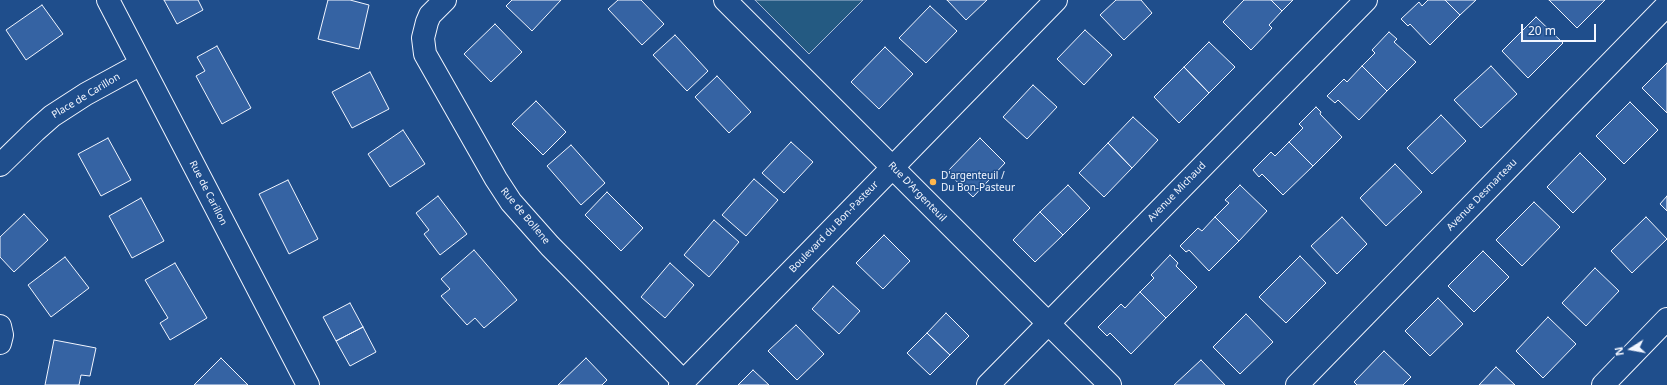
<!DOCTYPE html>
<html>
<head>
<meta charset="utf-8">
<style>
	body { margin:0 }
	#map { position:relative; width:1667px; height:385px; overflow:hidden; background:#1f4e8c; font-family:"Noto Sans",sans-serif }
	canvas { display:block }
	.north { position:absolute; left:1611px; top:329px; width:40px; height:40px; -webkit-text-stroke:3px #1f4e8c; paint-order:stroke; rotate:259deg; font-size:11px; font-weight:700; line-height:16px; text-align:center; color:#f2f6ff }
	.north::after { content:''; display:block; margin:auto; width:14px; height:18px; background:#f2f6ff; clip-path:polygon(50% 0,100% 100%,50% 72%,0 100%) }
	.scale { position:absolute; left:1521px; top:24px; width:75px; height:18px; box-sizing:border-box; border:2px solid #f2f6ff; border-top:0; padding-left:5px; font-size:12px; line-height:14px; white-space:nowrap; color:#f2f6ff; -webkit-text-stroke:3px #1f4e8c; paint-order:stroke }
</style>
</head>
<body>
<div id="map">
<canvas width="1667" height="385"></canvas>
<div class="north">N</div>
<div class="scale">20 m</div>
</div>
<script>
const context = document.querySelector('canvas').getContext('2d');
context.lineJoin = 'round';
function paint(path, color) { context.fillStyle = color; context.fill(path, 'evenodd'); }
const toPath = rows => new Path2D(rows.map(r => 'M' + r).join(''));
function stroke(path, color, width, dash) { context.strokeStyle = color; context.lineWidth = width; context.lineCap = dash ? 'butt' : 'round'; context.setLineDash(dash || []); context.stroke(path); }
function drawText(font, color, halo, rows, align = 'center') {
  context.font = font + ' "Noto Sans",sans-serif'; context.lineWidth = 3; context.setLineDash([]); context.textBaseline = 'middle'; context.strokeStyle = halo; context.fillStyle = color; for (const [text, x, y, turn = 0] of rows) {
    context.save(); context.translate(x, y); context.rotate((+turn || 0) * Math.PI / 180); context.textAlign = isNaN(turn) ? turn : align; if (halo) context.strokeText(text, 0, 0); context.fillText(text, 0, 0); context.restore();
  }
}
const green = toPath([
	[755,0,863,0,809,54,755,0]
]);
paint(green, '#245a82');
stroke(green, '#a8bbd7', 1);
const building = toPath([
	[164,0,198,0,203,10,177,24,164,0],
	[328,0,350,0,369,5,359,49,318,39,328,0],
	[512,0,561,0,532,31,506,6,512,0],
	[618,0,641,0,664,24,642,45,608,9,618,0],
	[947,0,987,0,966,20,947,0],
	[1116,0,1141,0,1152,13,1124,40,1100,15,1116,0],
	[1244,0,1271,0,1282,11,1269,25,1272,28,1251,50,1223,22,1244,0],
	[1271,0,1293,0,1282,11,1271,0],
	[1428,0,1445,0,1460,15,1430,45,1410,24,1408,26,1401,19,1419,2,1422,6,1428,0],
	[1445,0,1476,0,1460,15,1445,0],
	[1549,0,1605,0,1577,28,1549,0],
	[42,5,63,34,26,60,6,30,42,5],
	[930,6,957,31,926,63,899,38,930,6],
	[1536,17,1563,43,1528,78,1502,51,1536,17],
	[495,24,522,52,491,82,464,54,495,24],
	[1085,30,1112,55,1084,85,1057,59,1085,30],
	[1389,32,1397,39,1394,42,1416,62,1387,91,1362,66,1375,53,1372,50,1389,32],
	[675,35,708,71,687,91,653,55,675,35],
	[1209,42,1235,67,1209,93,1184,67,1209,42],
	[217,46,251,108,222,124,196,76,205,71,197,57,217,46],
	[885,47,913,74,879,109,851,82,885,47],
	[1667,63,1667,113,1642,88,1667,63],
	[1362,66,1387,91,1359,120,1338,100,1335,103,1327,96,1344,79,1347,82,1362,66],
	[1491,66,1517,94,1481,128,1454,100,1491,66],
	[1184,67,1209,93,1179,123,1154,97,1184,67],
	[370,72,389,109,352,128,332,92,370,72],
	[717,76,751,112,729,133,695,97,717,76],
	[1033,85,1057,107,1027,139,1003,117,1033,85],
	[536,101,566,132,543,155,512,124,536,101],
	[1630,102,1658,130,1624,164,1596,136,1630,102],
	[1316,107,1321,112,1320,114,1342,137,1313,166,1289,142,1303,128,1299,124,1316,107],
	[1441,115,1466,141,1432,174,1407,148,1441,115],
	[1133,117,1158,140,1132,168,1108,143,1133,117],
	[403,130,425,164,390,187,368,154,403,130],
	[108,138,131,180,101,196,78,154,108,138],
	[980,138,1005,163,973,197,947,172,980,138],
	[791,142,813,162,784,193,762,173,791,142],
	[1289,142,1313,166,1283,195,1262,174,1259,177,1253,170,1271,152,1275,156,1289,142],
	[1108,143,1132,168,1104,197,1079,173,1108,143],
	[571,145,605,183,581,205,547,166,571,145],
	[1580,153,1606,179,1573,213,1547,187,1580,153],
	[1395,164,1422,192,1386,226,1360,198,1395,164],
	[754,179,778,200,746,236,722,215,754,179],
	[288,180,318,239,289,254,259,194,288,180],
	[1068,185,1090,208,1063,235,1040,212,1068,185],
	[1240,185,1267,211,1239,241,1215,217,1229,203,1225,200,1240,185],
	[607,192,643,228,621,251,585,215,607,192],
	[438,196,467,234,440,255,424,234,429,230,416,213,438,196],
	[1667,196,1667,211,1660,204,1667,196],
	[141,198,164,241,132,258,109,216,141,198],
	[1534,202,1560,227,1522,266,1496,240,1534,202],
	[1040,212,1063,235,1035,262,1013,240,1040,212],
	[24,214,48,240,14,272,0,257,0,237,24,214],
	[1215,217,1239,241,1209,271,1189,250,1186,252,1180,246,1198,228,1202,231,1215,217],
	[1342,217,1367,244,1337,274,1311,246,1342,217],
	[1646,217,1667,239,1632,273,1611,251,1646,217],
	[714,220,739,242,709,277,684,255,714,220],
	[884,235,910,261,883,289,856,263,884,235],
	[474,250,517,300,484,328,475,318,467,325,441,296,450,289,441,279,474,250],
	[1483,251,1509,277,1474,312,1448,286,1483,251],
	[1170,255,1178,263,1176,266,1197,287,1166,318,1140,292,1154,278,1151,275,1170,255],
	[1300,256,1326,283,1286,323,1259,297,1300,256],
	[65,257,89,288,51,317,28,285,65,257],
	[175,263,207,318,170,340,160,323,168,318,145,280,175,263],
	[670,263,694,285,665,318,641,297,670,263],
	[1595,268,1619,291,1586,326,1562,303,1595,268],
	[833,286,860,311,839,334,812,309,833,286],
	[1140,292,1166,318,1131,354,1110,333,1107,336,1098,327,1121,304,1125,308,1140,292],
	[1438,298,1463,324,1430,356,1405,331,1438,298],
	[350,303,363,327,336,341,323,317,350,303],
	[946,313,969,336,950,355,927,333,946,313],
	[1246,314,1273,342,1240,374,1213,347,1246,314],
	[1548,317,1576,344,1543,378,1516,351,1548,317],
	[796,325,824,354,797,380,768,351,796,325],
	[363,327,376,352,350,366,336,341,363,327],
	[927,333,950,355,930,375,907,353,927,333],
	[54,340,96,348,90,376,81,375,79,385,45,385,54,340],
	[1384,351,1411,377,1403,385,1357,385,1354,382,1384,351],
	[221,358,248,385,194,385,221,358],
	[586,358,607,380,602,385,558,385,586,358],
	[1201,360,1225,385,1174,385,1201,360],
	[1496,367,1515,385,1479,385,1496,367],
	[753,370,769,385,738,385,753,370]
]);
paint(building, '#3563a3');
stroke(building, '#f2f6ff', 1);
const minor = toPath([
	[108,0,308,385],
	[445,0,430,15,427,22,423,38,425,54,496,179,511,202,550,246,683,381],
	[725,0,1110,385],
	[0,165,35,131,52,116,86,94,141,64],
	[0,326,2,335,0,343],
	[680,385,1056,0],
	[988,385,1366,0],
	[1297,385,1667,5],
	[1603,385,1667,319]
]);
stroke(minor, '#f2f6ff', 24);
stroke(minor, '#1f4e8c', 22);
for (const [x, y, r, color] of [
	[933,182,4,"#ffb74d"]
]) { const dot = new Path2D(); dot.arc(x, y, r, 0, 2 * Math.PI); context.fillStyle = color; context.fill(dot); stroke(dot, '#1f4e8c', 1.5); }
drawText('10px', '#f2f6ff', '#1f4e8c', [
	["Place de Carillon",86,96,-31],
	["Rue D'Argenteuil",917,192,46],
	["Avenue Michaud",1177,192,-46],
	["Rue de Carillon",208,193,63],
	["Avenue Desmarteau",1482,195,-46],
	["Rue de Bollene",525,216,50],
	["Boulevard du Bon-Pasteur",834,227,-46]
]);
drawText('10px', '#f2f6ff', '#1f4e8c', [
	["D'argenteuil /",941,176],
	["Du Bon-Pasteur",941,188]
], 'left');
</script>
</body>
</html>
